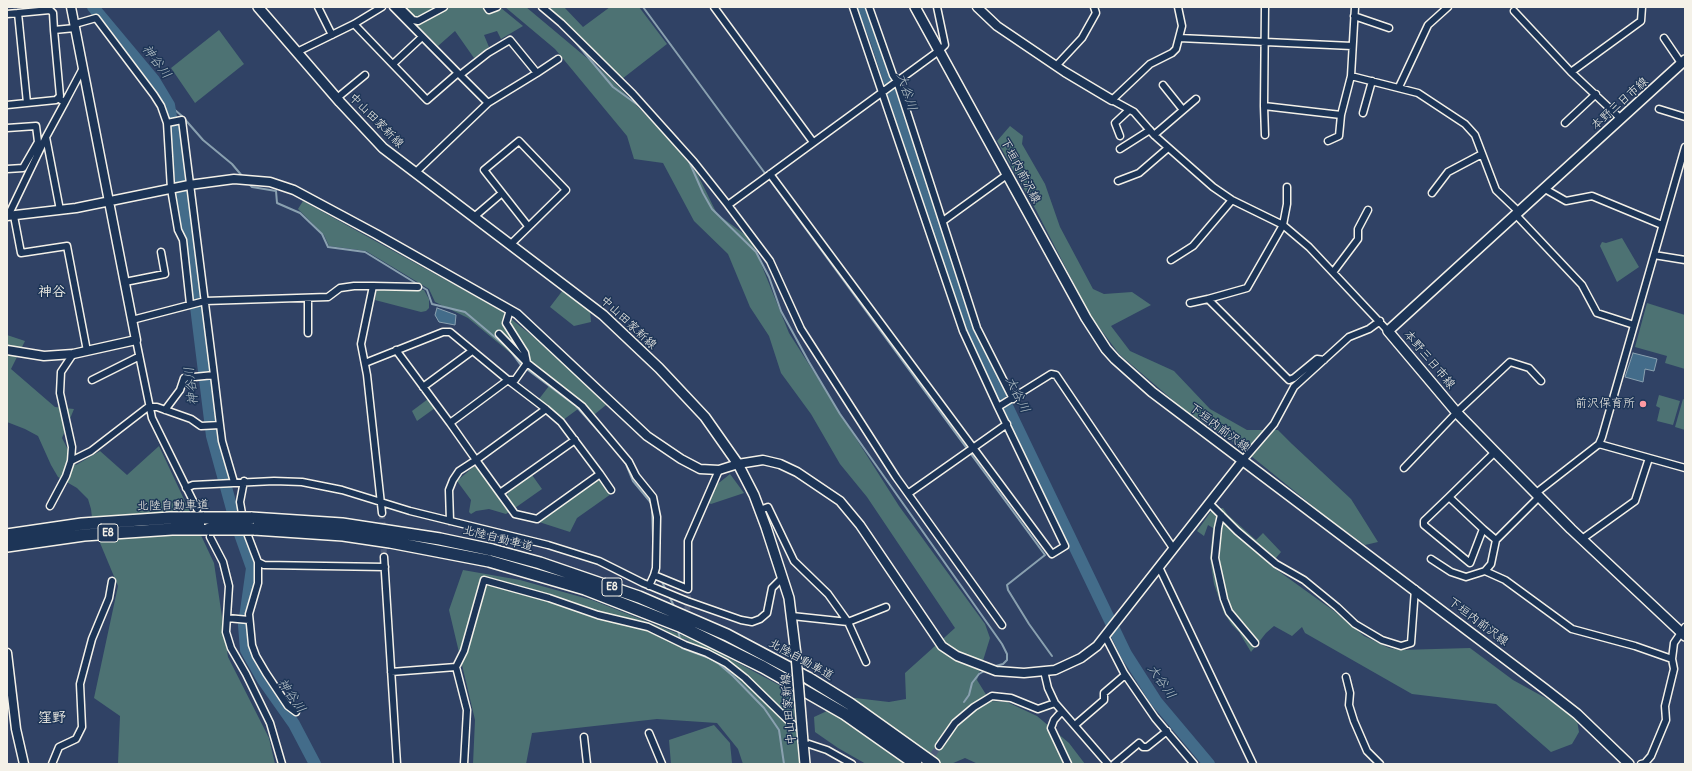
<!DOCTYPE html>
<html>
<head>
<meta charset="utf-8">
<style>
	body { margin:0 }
	#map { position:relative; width:1692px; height:771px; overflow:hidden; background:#304265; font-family:Pangolin,sans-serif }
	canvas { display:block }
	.frame { position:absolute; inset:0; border:8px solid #f4f1e8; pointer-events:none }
</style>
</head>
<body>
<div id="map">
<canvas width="1692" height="771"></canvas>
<div class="frame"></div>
</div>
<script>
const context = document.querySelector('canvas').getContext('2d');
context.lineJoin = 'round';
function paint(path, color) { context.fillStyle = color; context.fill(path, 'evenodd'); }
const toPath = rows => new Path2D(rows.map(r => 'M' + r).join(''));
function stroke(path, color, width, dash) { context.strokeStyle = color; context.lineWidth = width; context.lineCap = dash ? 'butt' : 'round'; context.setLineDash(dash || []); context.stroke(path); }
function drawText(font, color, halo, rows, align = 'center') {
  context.font = font + ' Pangolin,"Klee One",sans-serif'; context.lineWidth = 3; context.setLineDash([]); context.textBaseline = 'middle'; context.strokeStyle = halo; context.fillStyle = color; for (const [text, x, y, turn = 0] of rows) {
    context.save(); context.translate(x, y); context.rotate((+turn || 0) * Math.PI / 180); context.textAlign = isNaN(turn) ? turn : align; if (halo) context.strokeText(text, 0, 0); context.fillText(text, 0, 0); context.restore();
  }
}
paint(toPath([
	[404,7,440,7,419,17,415,17],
	[451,7,484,7,489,14,501,8,523,26,501,39,497,31,484,35,489,47,474,58,455,31,438,46,417,25],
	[505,7,526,7,606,74,668,138,697,173,717,214,751,239,789,333,899,506,985,624,990,638,977,680,990,701,1007,702,1037,716,1069,743,1085,764,978,764,965,758,951,764,866,764,838,748,815,732,814,717,855,698,889,702,906,699,905,673,955,628,867,497,840,464,811,414,781,373,769,336,750,307,728,254,694,221,663,163,634,159,627,136,555,49],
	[553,7,564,7,583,27,610,7,639,7,667,44,622,79,549,10],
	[219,30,244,64,195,103,171,68],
	[1010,126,1023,136,1022,144,1045,184,1060,227,1093,289,1104,294,1132,292,1151,305,1111,326,1130,351,1174,371,1210,409,1247,430,1278,430,1292,444,1351,499,1378,542,1365,545,1329,519,1235,443,1182,408,1119,354,1090,315,1036,210,997,141],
	[303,201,500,310,551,351,606,405,590,418,578,409,563,420,539,399,549,386,502,346,468,318,435,302,429,289,366,251,329,246,324,235,298,209],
	[1622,238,1639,267,1617,282,1600,246,1602,242,1606,243],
	[377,288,424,290,429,299,429,308,426,311,421,312,375,300],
	[563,290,590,311,591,322,574,326,550,307],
	[1647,303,1685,315,1685,369,1665,363,1667,356,1635,347],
	[7,335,25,341,11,369,55,407,74,409,62,438,76,465,100,451,127,475,159,446,214,563,228,657,269,738,275,764,118,764,120,716,94,698,118,586,93,526,91,509,88,499,77,488,58,477,51,465,38,436,25,429,7,422],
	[1659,395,1680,401,1673,425,1657,421,1660,408,1656,406],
	[428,399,435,408,417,421,412,411],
	[1683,399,1685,400,1685,430,1675,427],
	[473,467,478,467,509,512,506,514,489,509,476,511,471,514,469,512,471,500,457,481],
	[730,474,744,493,711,504,707,502,715,486],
	[532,475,542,489,515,508,507,497,508,493],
	[596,481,601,481,611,494,577,518,570,532,539,522],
	[1223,508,1228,515,1256,540,1263,533,1281,552,1270,565,1334,611,1364,636,1389,648,1400,650,1470,648,1513,680,1551,701,1577,720,1579,732,1572,744,1551,752,1496,704,1412,694,1305,633,1302,627,1292,636,1274,626,1266,633,1251,652,1239,632,1232,625,1224,613,1214,584,1210,558,1213,528,1208,525,1204,536,1197,531,1212,510],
	[463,570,520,580,592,600,699,642,792,692,800,764,743,764,738,749,717,723,657,719,532,733,526,764,473,764,475,720,449,610],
	[714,725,730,743,732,763,671,764,669,740]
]), '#4d7273');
const water = toPath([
	[437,308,456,315,455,325,439,322,435,315,437,308],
	[1633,353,1657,359,1654,371,1645,369,1643,382,1625,377,1633,353]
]);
paint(water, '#436c8a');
stroke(water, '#8aa1b0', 1);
stroke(toPath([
	[643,7,1045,555,1007,585,1008,590,1029,624,1052,656],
	[572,38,613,87,642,108],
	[169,105,182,116,203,140,232,164,243,177],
	[666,126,678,139],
	[688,159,703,193,712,209,756,252,769,277,781,311,809,362,840,414,1002,644,1007,654,1007,660,1003,664,992,667],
	[248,183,252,187,276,191,277,203,300,213,322,234,328,247,365,252,427,290,432,304,465,312,509,349,520,364,576,406,618,453,626,464,633,481,652,504],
	[652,508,654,568],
	[661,580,666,590],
	[669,596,675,608],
	[678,630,682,648,709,658,719,664,733,676,764,708,779,730,784,764],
	[964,702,969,695,972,683,979,674,986,670]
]), '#8aa1b0', 2);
stroke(toPath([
	[93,7,154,80,169,105,177,153,212,436,235,520,252,568,244,625,246,650,263,680,294,724,315,764],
	[863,7,875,37,965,313,983,356,1126,654,1156,701,1209,764]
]), '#436c8a', 12);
stroke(toPath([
	[382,513,384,557],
	[687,619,688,589],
	[685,645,686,628],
	[928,762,939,746]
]), '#4d5c79', 6, [6, 3]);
const minor = toPath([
	[318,7,332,35],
	[393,7,460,75,488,53,510,40,537,73,488,103,416,172],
	[400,7,413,20,418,21,444,7],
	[487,7,489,10,497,7],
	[542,7,561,23,633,94,694,162,728,205,770,261,801,329,896,477,1002,625],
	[714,7,813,142],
	[853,7,963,331,998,407],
	[869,7,893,75,897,81,977,328,1013,399],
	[1178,7,1182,26,1176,49,1172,53,1150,64,1112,100,1134,112,1154,135,1213,187,1232,200,1283,225,1309,247,1388,331],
	[1265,7,1264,106,1341,115],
	[1514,11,1571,72],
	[7,14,18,13],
	[1354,16,1389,28],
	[75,24,96,18,154,95,161,106,167,123,182,120,214,375,184,378,180,390,165,410],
	[354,24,427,100,458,73],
	[1179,38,1352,46],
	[1664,38,1681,63],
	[297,52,354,24,382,7],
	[393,64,422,37],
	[1056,66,1082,38,1096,13,1094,7],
	[537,73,558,59],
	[460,75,488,103],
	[1351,76,1418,93,1465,124,1475,135,1496,190,1519,212],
	[1163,85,1183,110],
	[1399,87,1428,25,1448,7],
	[337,98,365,75],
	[61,100,65,102,83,68],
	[27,103,18,13,50,10,53,13,54,30],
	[7,105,56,100,60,96,54,30,75,28],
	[1264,106,1265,135],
	[1659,109,1685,117],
	[1363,113,1372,81],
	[1621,119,1571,72,1641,21,1642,7],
	[167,123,171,189,178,230,183,240,190,304],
	[1565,123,1596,94],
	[7,128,36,126,38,142,23,168,7,169],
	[1154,135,1196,99],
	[1120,136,1115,123,1129,110],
	[1328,141,1339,136,1341,115,1351,76,1355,7],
	[1120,149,1150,130],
	[770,174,1052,554,1065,546,998,407,1051,374,1056,375,1173,548],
	[1118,181,1139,173,1168,148],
	[1287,187,1287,204,1283,225,1247,288,1208,299,1289,380,1294,378,1317,359,1324,360],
	[1545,189,1566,201,1592,196,1662,225],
	[1432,193,1448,172,1482,154],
	[728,205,940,50,945,45,937,7],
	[60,210,46,137,65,102],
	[1516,215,1582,285,1597,313,1634,325],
	[8,216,46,137],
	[14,216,21,253,67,246,87,351],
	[474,217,502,193],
	[943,221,1008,174],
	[511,244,566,190,519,141,484,170,528,226],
	[1654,255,1685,260],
	[1171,260,1193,246,1232,200],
	[1334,271,1358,239,1358,229,1368,210],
	[125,282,165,274,161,252],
	[373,286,418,287],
	[1190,303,1208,299],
	[132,320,205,301,328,297,340,288,354,286,373,286,361,344,367,375,382,513],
	[308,333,308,298],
	[499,334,527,363,582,406,629,462,636,476,653,497,657,517,656,568,654,575],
	[136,340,152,418,197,509],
	[396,350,450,423],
	[365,363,443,332,450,332,508,380,450,423,476,460,459,471,453,480,449,490,450,521],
	[214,375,220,425],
	[92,380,138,357],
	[508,380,546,409,561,422,600,474,537,519,515,514,476,460,546,409],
	[508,380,515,380,527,363,525,353,506,323,510,310],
	[423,387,472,351],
	[1599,444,1685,468],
	[1243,460,1274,424,1294,387,1349,337,1369,329,1380,321],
	[71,461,91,451,148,407,157,407,191,419,201,426,220,425,222,441,234,482],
	[1404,468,1460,409,1510,362,1529,368,1541,381],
	[600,474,611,490],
	[186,488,193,485,274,481,302,482,342,490,410,511,548,545,599,561,643,583,687,601,741,620,752,622,760,619,767,613,772,588,783,577],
	[500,493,575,440],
	[909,493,1007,424],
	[1536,493,1599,444,1602,437,1685,147],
	[1449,497,1483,529,1470,563,1424,525,1424,521,1449,497],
	[1449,497,1495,452],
	[1209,503,1237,531,1276,564,1304,580,1337,607,1355,624,1382,640,1401,646,1411,643,1415,589],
	[50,506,66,476,71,461,72,447,60,393,61,372,73,354],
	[760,510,768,507,794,561,828,594,848,622,866,662],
	[1221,515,1218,528,1215,558,1224,599,1229,612,1255,643],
	[243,519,240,502,244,481],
	[245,528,258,562,264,565,385,567],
	[1483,529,1496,540,1491,564,1485,571],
	[210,537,223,562,229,586,226,632,231,648,246,674,270,723,282,764],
	[1582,539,1635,501,1649,458],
	[1496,540,1539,497],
	[384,557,397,764],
	[1431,559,1451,572,1466,577,1485,571,1505,580,1572,629,1635,646,1672,659],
	[258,562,258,583,249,614,252,645,256,656,266,673,288,706,296,712],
	[1159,567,1253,764],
	[649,586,654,575,688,589,688,541,719,470],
	[792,616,848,622,886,607],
	[227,618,249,620],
	[1105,636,1124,673,1155,718,1194,764],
	[456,667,467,710,464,764],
	[1044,671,1048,688,1055,703],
	[391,672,456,667,464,651,484,580,549,598,598,615,648,627,685,645,707,653,726,663,745,678,793,725,802,729],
	[1346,677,1350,693,1349,705,1354,721,1367,751,1380,764],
	[1062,711,1054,720,1051,728,1068,764],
	[1075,725,1104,700,1104,693,1125,675],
	[649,733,662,764],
	[584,737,587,764],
	[803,742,827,750,852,764],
	[939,746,955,723,974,707,992,696,1011,698,1038,709,1055,703,1108,764],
	[52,764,59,747,76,739,82,727,80,684,92,639,109,598,112,581],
	[1114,764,1139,743,1143,747,1147,747,1167,731],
	[1641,764,1645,763,1651,756,1666,720,1665,706,1674,669,1672,659,1674,643,1685,627]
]);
const tertiary = toPath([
	[977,7,997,26,1065,72,1112,100],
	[7,216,76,208,189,185,234,179,270,182,294,190,376,234,517,314,647,436,681,459,700,469,719,470,738,464,763,460,780,464,797,472,840,501,860,525,942,646,957,656,996,671,1024,673,1055,670,1081,658,1097,646,1243,460],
	[7,350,44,356,73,354,136,340,71,7],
	[7,653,16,729,24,764]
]);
const secondary = toPath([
	[258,7,340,102,383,148,603,315,659,368,705,417,738,464,754,495,766,527,789,598,796,655],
	[915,7,1086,318,1106,349,1115,359,1152,392,1545,689,1577,714,1629,764],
	[1685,60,1388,331,1458,414,1494,451,1571,529,1685,636],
	[803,742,805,764]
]);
const motorway = toPath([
	[251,518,342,524,440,539,492,550,540,563,639,597,727,635,808,678,850,704,934,764],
	[254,529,343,535,390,542,489,561,585,589,680,626,763,667,845,714,916,764],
	[7,535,82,524,170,518,204,518],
	[7,546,84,535,172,529,209,529]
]);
stroke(minor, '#f4f1e8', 9);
stroke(tertiary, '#f4f1e8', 11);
stroke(secondary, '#f4f1e8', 12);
stroke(motorway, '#f4f1e8', 14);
stroke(minor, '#1d3557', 6);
stroke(tertiary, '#1d3557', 8);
stroke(secondary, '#1d3557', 9);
stroke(motorway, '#1d3557', 11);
const secondaryBridge = toPath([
	[796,655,803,742]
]);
const motorwayBridge = toPath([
	[204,518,251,518],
	[209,529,254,529]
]);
stroke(secondaryBridge, '#f4f1e8', 12, []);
stroke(motorwayBridge, '#f4f1e8', 14, []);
stroke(secondaryBridge, '#1d3557', 9);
stroke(motorwayBridge, '#1d3557', 11);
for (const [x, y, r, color] of [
	[1643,404,4,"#ff9aa2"]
]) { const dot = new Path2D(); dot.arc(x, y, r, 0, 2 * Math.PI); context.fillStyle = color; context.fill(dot); stroke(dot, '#1d3557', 1.5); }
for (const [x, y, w] of [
	[108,533,20],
	[612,587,20]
]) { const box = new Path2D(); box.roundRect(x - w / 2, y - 9, w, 18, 3); context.fillStyle = '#1d3557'; context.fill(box); stroke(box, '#f4f1e8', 1); }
drawText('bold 11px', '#f4f1e8', null, [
	["E8",108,533],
	["E8",612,587]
]);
drawText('12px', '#f4f1e8', '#1d3557', [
	["本野三日市線",1620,104,-42],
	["中山田家新線",376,121,45],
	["下垣内前沢線",1020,171,62],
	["中山田家新線",628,323,43],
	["本野三日市線",1429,360,50],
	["下垣内前沢線",1219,428,37],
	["北陸自動車道",173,506,-1],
	["北陸自動車道",498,539,14],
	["下垣内前沢線",1478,622,37],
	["北陸自動車道",801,660,29],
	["中山田家新線",789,709,-95]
]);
drawText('12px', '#f4f1e8', '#1d3557', [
	["前沢保育所",1635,404]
], 'right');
drawText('italic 13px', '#b6c2c7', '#1d3557', [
	["神谷川",156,62,53],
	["大谷川",906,92,72],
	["神谷川",192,386,-97],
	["大谷川",1017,395,64],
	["大谷川",1161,682,55],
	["神谷川",291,696,55]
]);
drawText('bold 14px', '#f4f1e8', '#1d3557', [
	["神谷",52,292],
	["窪野",52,718]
]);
</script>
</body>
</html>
